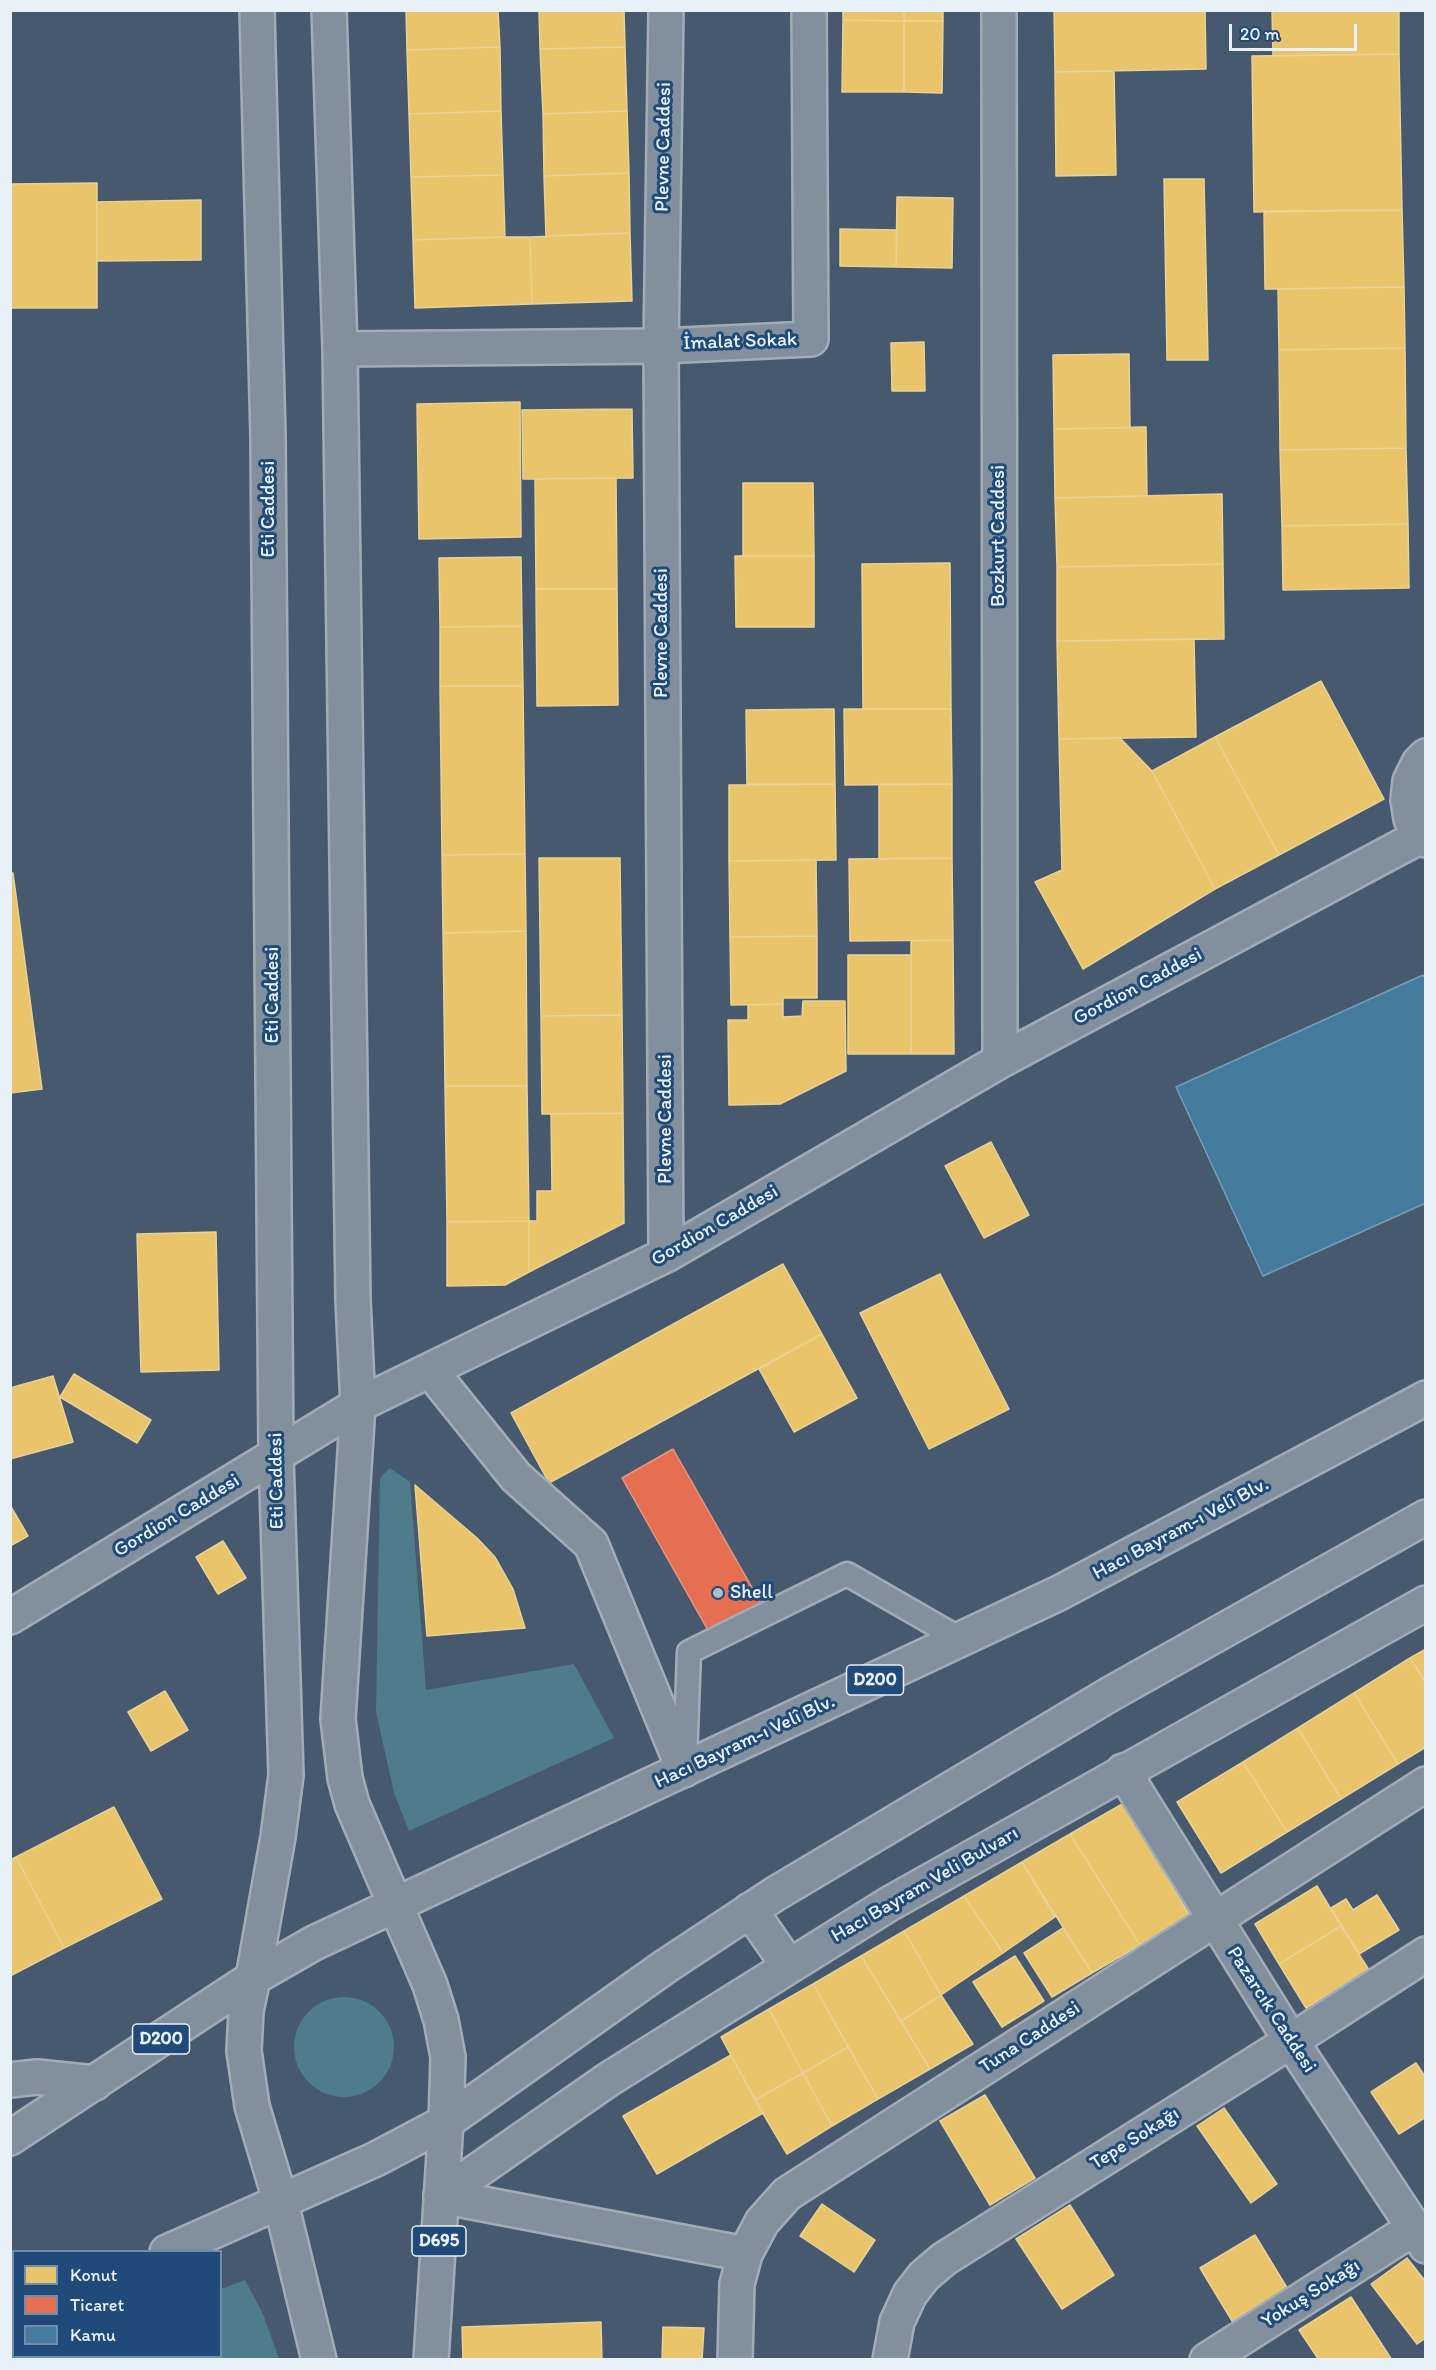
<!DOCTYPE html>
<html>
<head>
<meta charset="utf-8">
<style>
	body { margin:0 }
	#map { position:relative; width:1436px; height:2370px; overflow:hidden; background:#47596e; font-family:Itim,sans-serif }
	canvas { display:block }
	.frame { position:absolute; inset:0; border:12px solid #e8f1f8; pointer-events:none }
	.legend { position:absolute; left:12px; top:2250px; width:210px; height:108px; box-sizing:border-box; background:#1f4a7a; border:2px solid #6f8dac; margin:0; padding:8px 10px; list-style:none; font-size:18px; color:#e8f1f8 }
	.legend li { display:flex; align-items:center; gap:12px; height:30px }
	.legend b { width:30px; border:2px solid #6f8dac }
	.scale { position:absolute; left:1229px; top:24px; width:128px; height:27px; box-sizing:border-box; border:3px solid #e8f1f8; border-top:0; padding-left:8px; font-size:18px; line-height:21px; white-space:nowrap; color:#e8f1f8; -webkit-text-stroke:4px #1f4a7a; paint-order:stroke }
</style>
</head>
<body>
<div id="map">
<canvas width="1436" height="2370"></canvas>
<div class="frame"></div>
<ul class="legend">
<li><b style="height:16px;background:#e9c46a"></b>Konut</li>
<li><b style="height:16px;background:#e76f51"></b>Ticaret</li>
<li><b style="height:16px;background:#457b9d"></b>Kamu</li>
</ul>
<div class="scale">20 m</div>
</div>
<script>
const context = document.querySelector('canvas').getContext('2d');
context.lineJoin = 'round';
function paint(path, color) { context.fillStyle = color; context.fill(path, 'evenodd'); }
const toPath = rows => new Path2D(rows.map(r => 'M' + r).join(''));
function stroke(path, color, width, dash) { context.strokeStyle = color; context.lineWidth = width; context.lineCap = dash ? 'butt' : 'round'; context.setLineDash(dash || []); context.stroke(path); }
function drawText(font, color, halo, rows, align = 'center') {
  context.font = font + ' Itim,sans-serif'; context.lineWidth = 6; context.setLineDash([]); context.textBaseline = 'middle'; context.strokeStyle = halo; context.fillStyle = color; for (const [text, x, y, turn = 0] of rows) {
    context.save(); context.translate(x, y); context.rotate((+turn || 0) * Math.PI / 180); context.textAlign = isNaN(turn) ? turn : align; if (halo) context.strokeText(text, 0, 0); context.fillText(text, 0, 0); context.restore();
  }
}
paint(toPath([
	[390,1468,410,1482,426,1690,574,1664,614,1738,409,1831,394,1793,376,1712,380,1478],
	'294 2047a50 50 0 1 1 100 0a50 50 0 1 1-100 0Z',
	[245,2280,263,2314,279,2359,222,2360,214,2357,220,2356,221,2289]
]), '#4e7c8b');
const homes = toPath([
	[406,10,498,10,500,47,407,50,406,10],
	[539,10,624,10,625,47,540,49,539,10],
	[843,10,904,10,904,21,843,20,843,10],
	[904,10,943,10,943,21,904,21,904,10],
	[1054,10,1205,10,1206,69,1055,72,1054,10],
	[1272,10,1399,10,1399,54,1273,56,1272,10],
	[843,20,904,21,904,92,842,92,843,20],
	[904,21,943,21,942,93,904,92,904,21],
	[500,47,501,111,409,114,407,50,500,47],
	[625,47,627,111,543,114,540,49,625,47],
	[1399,54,1402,210,1254,212,1252,56,1399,54],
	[1114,71,1116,175,1056,176,1055,72,1114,71],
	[501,111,503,175,411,177,409,114,501,111],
	[627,111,629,173,544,176,543,114,627,111],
	[629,173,630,233,546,236,544,176,629,173],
	[503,175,505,237,413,240,411,177,503,175],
	[1164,179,1204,179,1208,360,1167,360,1164,179],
	[97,183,97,308,10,308,10,184,97,183],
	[897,197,953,198,952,268,896,267,897,197],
	[201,200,201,260,97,261,97,202,201,200],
	[1402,210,1404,287,1265,289,1264,211,1402,210],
	[840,229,897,230,896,267,840,266,840,229],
	[630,233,632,301,532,304,530,237,630,233],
	[505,237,530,237,532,304,415,308,413,240,505,237],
	[1404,287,1405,348,1279,350,1278,289,1404,287],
	[924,342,925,391,892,391,891,343,924,342],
	[1405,348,1406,448,1280,450,1279,350,1405,348],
	[1129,354,1130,428,1054,429,1053,355,1129,354],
	[520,402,521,537,419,539,417,404,520,402],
	[632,409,633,478,523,479,522,410,632,409],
	[1146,427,1147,496,1055,498,1054,429,1146,427],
	[1406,448,1408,524,1282,526,1280,450,1406,448],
	[616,478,617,589,536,589,535,479,616,478],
	[743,483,813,483,814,556,743,556,743,483],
	[1222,494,1223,564,1057,567,1055,498,1222,494],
	[1408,524,1409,588,1283,590,1282,526,1408,524],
	[735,556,814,556,814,627,736,627,735,556],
	[521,557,522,626,440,627,439,558,521,557],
	[950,563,951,709,863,709,862,564,950,563],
	[1223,564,1224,639,1057,641,1057,567,1223,564],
	[536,589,617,589,618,705,537,706,536,589],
	[522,626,523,686,440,686,440,627,522,626],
	[1194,639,1196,737,1059,739,1057,641,1194,639],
	[1321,681,1384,799,1279,855,1215,737,1321,681],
	[440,686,523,686,525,854,442,855,440,686],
	[834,709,835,784,747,784,746,710,834,709],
	[844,709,951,709,952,784,845,785,844,709],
	[1215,737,1279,855,1215,889,1152,771,1215,737],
	[1120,738,1152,771,1215,889,1083,969,1035,882,1062,870,1059,739,1120,738],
	[835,784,836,860,729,861,729,785,835,784],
	[879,784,952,784,952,858,879,859,879,784],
	[525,854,526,931,443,933,442,855,525,854],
	[539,858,620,858,622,1015,541,1016,539,858],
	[952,858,953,940,850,941,849,859,952,858],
	[816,860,817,936,730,937,729,861,816,860],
	[10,873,13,873,42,1089,10,1093,10,873],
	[526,931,527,1086,445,1086,443,933,526,931],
	[817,936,817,998,783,998,783,1004,731,1005,730,937,817,936],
	[953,940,954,1054,911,1054,911,941,953,940],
	[848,955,911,955,911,1054,848,1054,848,955],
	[803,1001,845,1001,846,1071,780,1104,729,1105,728,1020,748,1020,748,1005,783,1004,783,1017,802,1016,803,1001],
	[622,1015,623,1113,542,1114,541,1016,622,1015],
	[445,1086,527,1086,529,1221,447,1222,445,1086],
	[623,1113,624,1223,529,1272,529,1221,537,1221,537,1191,552,1191,551,1114,623,1113],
	[991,1142,1029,1215,984,1238,945,1166,991,1142],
	[529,1221,529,1272,505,1285,447,1286,447,1222,529,1221],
	[216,1232,219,1370,141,1372,137,1234,216,1232],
	[783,1264,822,1334,549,1483,511,1413,783,1264],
	[940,1274,1009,1409,929,1449,860,1313,940,1274],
	[822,1334,857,1398,794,1432,759,1369,822,1334],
	[74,1374,151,1420,137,1443,60,1397,74,1374],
	[53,1376,73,1442,10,1459,10,1388,53,1376],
	[415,1485,477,1538,495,1557,513,1589,525,1628,427,1636,415,1485],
	[10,1505,28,1536,10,1546,10,1505],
	[223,1541,246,1578,218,1594,196,1557,223,1541],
	[1426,1649,1426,1683,1410,1658,1426,1649],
	[1410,1658,1426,1683,1426,1747,1398,1764,1354,1693,1410,1658],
	[165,1691,188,1730,151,1751,128,1712,165,1691],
	[1354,1693,1398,1764,1341,1799,1298,1728,1354,1693],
	[1298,1728,1341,1799,1287,1832,1243,1762,1298,1728],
	[1243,1762,1287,1832,1221,1873,1177,1802,1243,1762],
	[1124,1803,1190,1916,1140,1945,1070,1834,1124,1803],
	[114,1807,162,1899,64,1948,16,1857,114,1807],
	[1070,1834,1140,1945,1092,1973,1022,1862,1070,1834],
	[16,1857,64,1948,10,1976,10,1860,16,1857],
	[1022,1862,1055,1917,1003,1953,964,1896,1022,1862],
	[1317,1886,1341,1926,1279,1964,1255,1924,1317,1886],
	[1377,1895,1399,1930,1359,1954,1331,1908,1346,1899,1353,1910,1377,1895],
	[964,1896,1003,1953,941,1995,904,1931,964,1896],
	[1341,1926,1369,1970,1306,2008,1279,1964,1341,1926],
	[1063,1928,1092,1973,1052,1997,1024,1953,1063,1928],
	[904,1931,941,1995,901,2021,861,1956,904,1931],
	[861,1956,930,2069,878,2099,813,1984,861,1956],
	[1015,1956,1044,2001,1002,2027,973,1982,1015,1956],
	[813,1984,848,2047,803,2073,769,2009,813,1984],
	[941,1995,973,2044,930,2069,901,2021,941,1995],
	[769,2009,803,2073,755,2100,721,2037,769,2009],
	[848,2047,878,2099,832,2126,803,2073,848,2047],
	[731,2055,763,2113,657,2174,623,2116,731,2055],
	[1416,2063,1426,2078,1426,2117,1399,2134,1371,2092,1416,2063],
	[803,2073,832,2126,787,2154,755,2100,803,2073],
	[985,2095,1035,2178,990,2205,940,2121,985,2095],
	[1224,2108,1277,2184,1251,2203,1197,2126,1224,2108],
	[822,2204,875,2240,854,2272,800,2236,822,2204],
	[1070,2205,1114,2275,1062,2309,1016,2239,1070,2205],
	[1255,2235,1292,2296,1237,2329,1200,2268,1255,2235],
	[1407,2258,1426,2282,1426,2338,1417,2344,1371,2284,1407,2258],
	[1351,2297,1392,2360,1319,2360,1299,2330,1351,2297],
	[601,2322,602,2360,463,2360,462,2327,601,2322],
	[663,2327,704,2328,702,2360,662,2360,663,2327]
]);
paint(homes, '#e9c46a');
stroke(homes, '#e9d295', 1.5);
const shops = toPath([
	[673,1449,770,1619,718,1648,622,1478,673,1449]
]);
paint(shops, '#e76f51');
stroke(shops, '#e79683', 1.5);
const public = toPath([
	[1423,975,1426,980,1426,1203,1263,1276,1176,1087,1423,975]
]);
paint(public, '#457b9d');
stroke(public, '#769eb8', 1.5);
const service = toPath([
	[685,1761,689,1652,847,1574,960,1639]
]);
const minor = toPath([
	[666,10,661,346,666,1255],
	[999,10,1000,1061],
	[340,349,661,346,811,339,809,10],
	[430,1370,516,1477,591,1544,684,1770],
	[10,1617,358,1405,666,1255,1000,1061,1421,836],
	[750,1910,788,1965],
	[10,2080,37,2077,95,2083],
	[441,2196,609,2079,889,1904,1426,1603],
	[890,2360,897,2322,910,2294,924,2276,944,2259,1291,2041,1426,1954],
	[1207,2360,1414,2228]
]);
const tertiary = toPath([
	[329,10,340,349,353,1300,358,1405,338,1719,345,1778,352,1804,395,1904],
	[1123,1771,1291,2041,1426,2246],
	[253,1978,278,1837,286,1775,276,1456,268,437,257,10],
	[441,2196,745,2254],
	[735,2360,737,2284,745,2254,762,2222,787,2194,1426,1784]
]);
const secondary = toPath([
	[1426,756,1419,763,1410,781,1408,800,1411,819,1426,840]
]);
const primary = toPath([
	[281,2203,319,2360],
	[431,2360,446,2122]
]);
const trunk = toPath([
	[395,1904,430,1985,441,2020,448,2057,446,2122],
	[253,1978,246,2011,244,2051,252,2106,281,2203],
	[10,2138,253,1978,314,1943,1059,1593,1426,1398],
	[167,2252,376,2159,446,2122,666,1966,775,1894,1112,1693,1426,1517],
	[10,2319,14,2317]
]);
stroke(service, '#a2acb7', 27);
stroke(minor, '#a2acb7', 38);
stroke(tertiary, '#a2acb7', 38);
stroke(secondary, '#a2acb7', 38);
stroke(primary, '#a2acb7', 38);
stroke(trunk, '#a2acb7', 38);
stroke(service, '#828f9c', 22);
stroke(minor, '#828f9c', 33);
stroke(tertiary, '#828f9c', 33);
stroke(secondary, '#828f9c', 33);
stroke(primary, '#828f9c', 33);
stroke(trunk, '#828f9c', 33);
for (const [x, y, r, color] of [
	[718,1593,6,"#b0bcc8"]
]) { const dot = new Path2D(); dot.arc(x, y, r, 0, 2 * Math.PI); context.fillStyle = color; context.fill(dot); stroke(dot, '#1f4a7a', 2); }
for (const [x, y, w] of [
	[875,1680,57],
	[161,2039,57],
	[439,2241,54]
]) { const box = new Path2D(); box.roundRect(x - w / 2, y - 15, w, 30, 4.5); context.fillStyle = '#1f4a7a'; context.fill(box); stroke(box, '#e8f1f8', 1.5); }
drawText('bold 18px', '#e8f1f8', null, [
	["D200",875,1680],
	["D200",161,2039],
	["D695",439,2241]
]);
drawText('20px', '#e8f1f8', '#1f4a7a', [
	["Plevne Caddesi",664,147,-89],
	["İmalat Sokak",740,342,-2],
	["Eti Caddesi",269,509,-90],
	["Bozkurt Caddesi",999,536,-90],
	["Plevne Caddesi",662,633,-90],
	["Gordion Caddesi",1138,987,-28],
	["Eti Caddesi",273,995,-90],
	["Plevne Caddesi",666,1119,-90],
	["Gordion Caddesi",715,1226,-30],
	["Eti Caddesi",277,1481,-91],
	["Gordion Caddesi",177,1516,-31],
	["Hacı Bayram-ı Velî Blv.",1181,1529,-28],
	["Hacı Bayram-ı Velî Blv.",745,1742,-25],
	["Hacı Bayram Veli Bulvarı",925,1885,-30],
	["Pazarcık Caddesi",1271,2010,57],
	["Tuna Caddesi",1030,2038,-33],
	["Tepe Sokağı",1135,2139,-32],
	["Yokuş Sokağı",1311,2294,-32]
]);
drawText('20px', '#e8f1f8', '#1f4a7a', [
	["Shell",730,1593]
], 'left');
</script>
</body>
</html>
